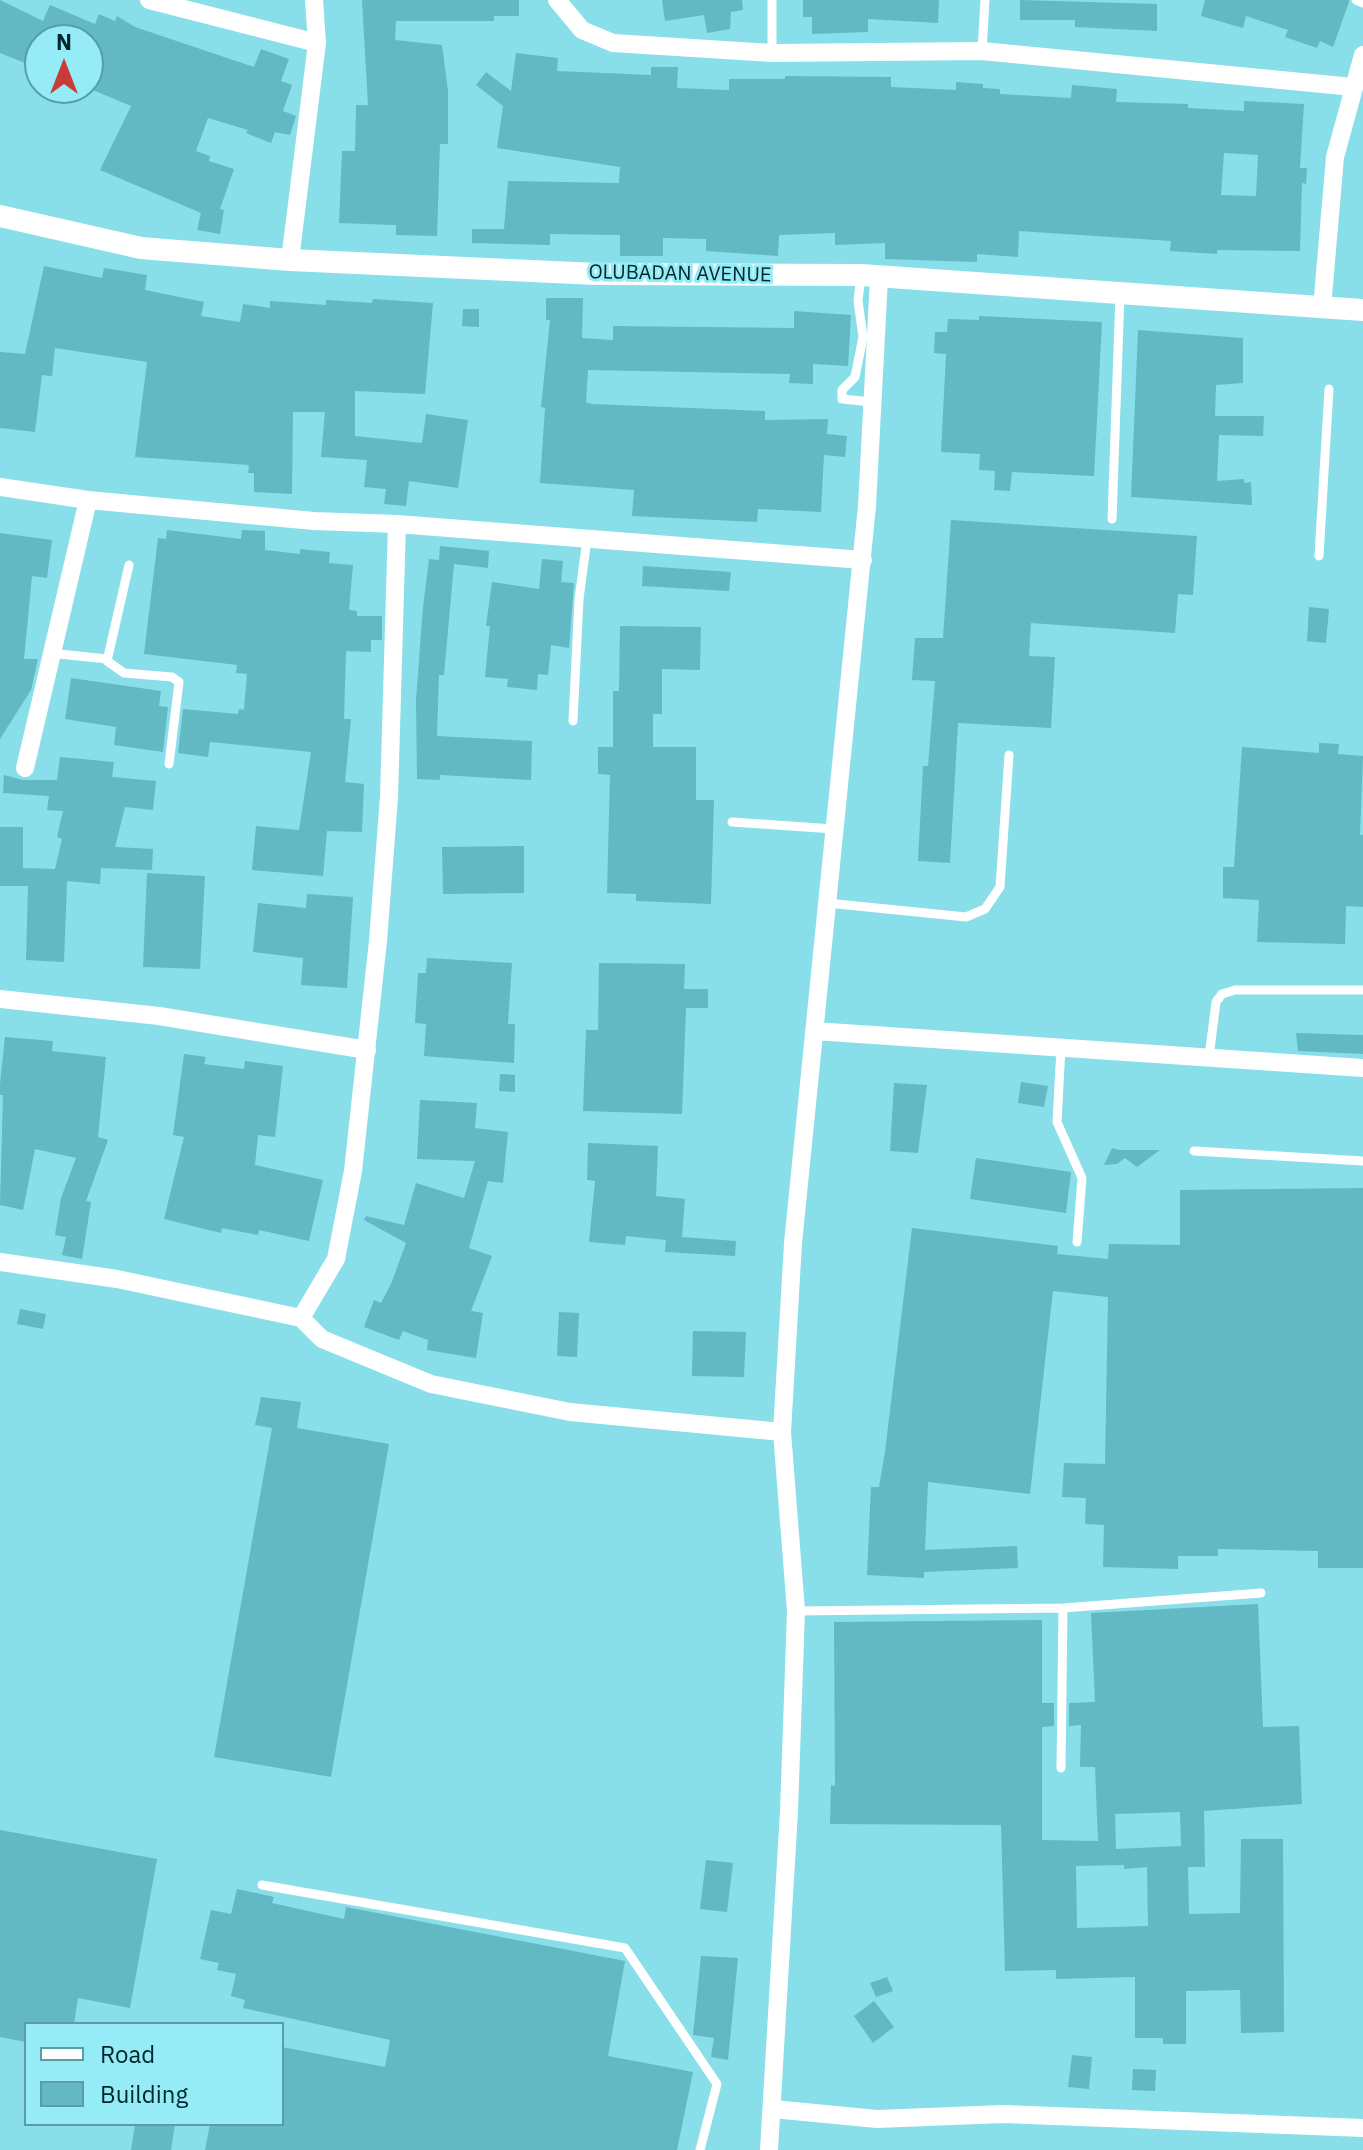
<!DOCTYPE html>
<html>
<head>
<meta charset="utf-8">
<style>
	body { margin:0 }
	#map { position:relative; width:1363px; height:2150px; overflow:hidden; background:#88dee9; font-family:"IBM Plex Sans",sans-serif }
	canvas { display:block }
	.legend { position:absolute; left:24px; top:2022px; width:260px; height:104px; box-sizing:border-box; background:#95ebf6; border:2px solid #599da5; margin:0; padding:10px 14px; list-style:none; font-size:24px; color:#00272b }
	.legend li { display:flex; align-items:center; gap:16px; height:40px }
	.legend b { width:40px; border:2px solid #599da5 }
	.north { position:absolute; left:24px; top:24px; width:80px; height:80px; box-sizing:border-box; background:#95ebf6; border:2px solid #599da5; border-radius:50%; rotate:0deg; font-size:22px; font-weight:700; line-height:32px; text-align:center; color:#00272b }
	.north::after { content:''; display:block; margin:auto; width:28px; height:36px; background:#c93b36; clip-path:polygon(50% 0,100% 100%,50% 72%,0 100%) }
</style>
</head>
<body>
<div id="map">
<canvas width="1363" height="2150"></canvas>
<ul class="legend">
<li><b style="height:10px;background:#fff"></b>Road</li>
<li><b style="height:22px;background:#62b8c3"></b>Building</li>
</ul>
<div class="north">N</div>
</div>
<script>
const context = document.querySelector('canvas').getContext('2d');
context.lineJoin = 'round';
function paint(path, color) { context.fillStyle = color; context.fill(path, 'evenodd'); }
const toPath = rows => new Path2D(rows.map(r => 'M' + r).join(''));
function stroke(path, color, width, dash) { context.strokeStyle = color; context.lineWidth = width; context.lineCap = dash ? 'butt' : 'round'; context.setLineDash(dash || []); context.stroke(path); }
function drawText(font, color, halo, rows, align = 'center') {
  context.font = font + ' "IBM Plex Sans",sans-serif'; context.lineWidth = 6; context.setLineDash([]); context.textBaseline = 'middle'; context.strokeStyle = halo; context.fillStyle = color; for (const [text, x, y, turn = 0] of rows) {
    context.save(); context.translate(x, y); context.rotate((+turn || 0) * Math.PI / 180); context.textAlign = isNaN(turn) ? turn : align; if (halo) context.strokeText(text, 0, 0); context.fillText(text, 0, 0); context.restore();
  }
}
paint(toPath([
	[0,0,43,21,50,5,95,24,99,14,115,21,117,16,135,27,254,67,261,49,289,59,281,81,292,85,283,111,296,116,290,135,275,132,271,143,246,133,248,130,208,118,196,151,210,156,209,161,234,169,220,209,224,210,220,234,197,230,201,213,100,170,131,106,88,88,88,40,40,40,40,69,0,53],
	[362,0,519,0,519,16,494,16,494,21,396,21,395,40,442,45,448,91,448,144,440,144,437,236,396,235,396,225,339,223,342,151,355,151,356,105,368,105],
	[662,0,742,0,743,10,731,12,730,29,707,33,704,15,665,21],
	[803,0,939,0,938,23,868,19,868,32,812,34,812,17,803,17],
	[1020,0,1157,4,1157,31,1075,27,1075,20,1020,20],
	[1205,0,1349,0,1349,2,1333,47,1320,41,1317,48,1285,37,1288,30,1246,16,1243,28,1201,16],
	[516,53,558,58,557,71,651,75,651,67,678,67,677,88,729,90,729,79,785,79,785,76,891,77,891,87,956,90,956,82,983,84,983,88,1000,89,1000,94,1071,98,1072,85,1117,89,1116,102,1188,104,1188,108,1244,111,1244,101,1304,104,1300,168,1307,168,1306,184,1302,183,1300,251,1217,250,1217,254,1170,251,1171,241,1019,231,1018,257,977,254,977,262,885,259,885,243,835,245,835,233,779,235,778,256,706,251,706,239,663,238,663,256,620,256,620,235,550,234,550,245,472,243,472,229,504,229,508,181,619,183,620,167,497,148,503,106,476,85,486,72,511,91],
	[1224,153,1258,155,1256,196,1221,195],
	[44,266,102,278,104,268,147,275,145,290,204,302,201,316,240,322,243,304,270,308,270,301,326,305,326,300,372,303,373,299,433,303,425,394,355,391,355,436,422,443,426,414,468,420,458,488,409,481,406,506,384,504,386,489,364,487,367,460,321,457,325,412,293,412,292,494,254,492,254,473,248,473,249,465,135,457,147,362,55,348,52,376,42,375,35,432,0,428,0,352,25,354],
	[546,298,583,298,582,338,613,340,613,326,794,328,794,311,851,315,848,366,813,364,813,384,789,383,790,374,588,370,586,402,592,404,765,411,765,420,828,419,827,434,847,436,845,457,824,455,821,512,758,509,757,522,632,516,634,490,540,483,545,408,541,407,550,320,546,320],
	[463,309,479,309,479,327,462,326],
	[979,316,1102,322,1094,476,1012,472,1010,491,994,490,995,471,979,470,980,454,941,452,946,354,934,353,935,332,947,332,948,319,979,320],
	[1138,330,1243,338,1243,383,1216,385,1215,416,1264,416,1263,436,1219,435,1217,481,1244,479,1244,483,1251,482,1252,505,1131,497],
	[951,520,1197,536,1193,595,1178,594,1175,633,1031,623,1029,656,1055,657,1051,728,958,723,950,863,918,861,923,766,928,766,935,681,912,680,915,638,943,638],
	[167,530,241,539,242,530,265,531,265,550,300,554,300,549,330,552,329,563,353,565,349,610,357,611,357,616,382,616,382,640,371,640,371,652,346,651,344,719,351,719,345,782,364,784,362,832,327,831,323,876,252,870,256,826,299,830,311,752,210,742,208,757,178,753,183,709,238,714,239,709,244,710,247,674,236,673,237,665,144,654,158,538,166,539],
	[0,533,52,540,47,578,32,576,24,659,38,659,31,690,0,739],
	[440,546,489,551,488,568,454,564,444,675,439,675,437,736,532,741,531,780,440,775,440,780,417,779,416,700,423,607,429,559,439,560],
	[542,559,563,561,561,582,574,583,569,648,551,645,548,675,538,674,537,690,507,687,508,679,485,677,490,626,486,626,492,582,539,589],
	[643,566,731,572,729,591,642,586],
	[1309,607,1329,609,1326,643,1307,641],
	[620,626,701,627,700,670,662,669,662,714,653,714,653,747,696,747,696,800,714,800,711,904,636,901,636,894,607,893,610,775,598,774,598,747,613,747,613,691,619,691],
	[71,678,161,691,159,706,168,707,163,752,114,745,116,727,65,719],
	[1319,743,1339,744,1338,754,1363,756,1360,835,1363,835,1363,907,1346,906,1345,944,1257,942,1259,900,1223,898,1223,867,1234,867,1242,747,1319,753],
	[60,757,114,762,112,777,156,781,153,810,125,807,115,847,153,849,152,870,101,868,100,884,67,881,64,962,26,960,28,886,0,886,0,827,23,827,23,868,55,869,62,839,57,837,63,811,47,810,49,796,3,793,4,775,23,780,57,780],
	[524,846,524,893,443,894,442,847],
	[147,873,205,876,200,969,143,967],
	[307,894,353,897,347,988,301,985,303,958,253,952,258,903,306,908],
	[427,958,512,963,508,1024,515,1024,514,1063,424,1056,426,1024,415,1023,418,973,426,973],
	[599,963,685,964,684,989,708,989,708,1008,686,1008,682,1114,583,1111,586,1030,598,1030],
	[1296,1033,1363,1035,1363,1054,1298,1051],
	[5,1037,53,1041,52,1051,106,1057,98,1137,108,1140,86,1201,91,1202,82,1259,62,1255,66,1237,55,1235,61,1198,76,1158,35,1149,23,1210,0,1205,3,1095,0,1095,0,1084],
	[184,1054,206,1057,204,1064,244,1069,245,1061,283,1066,275,1137,258,1135,255,1165,323,1180,309,1241,259,1230,258,1235,222,1228,221,1233,164,1219,184,1137,173,1135],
	[500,1074,515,1075,515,1092,499,1091],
	[1021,1082,1048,1086,1044,1107,1018,1103],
	[894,1083,927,1085,918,1153,890,1151],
	[420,1100,477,1103,475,1128,508,1132,503,1183,488,1181,469,1248,492,1256,471,1311,483,1313,476,1358,427,1350,428,1340,403,1331,399,1340,364,1327,374,1300,381,1303,391,1284,406,1243,364,1220,366,1216,404,1225,416,1183,464,1198,475,1161,417,1159],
	[588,1143,658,1146,656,1196,685,1199,682,1237,736,1241,735,1256,665,1252,666,1240,626,1236,625,1245,589,1242,595,1181,587,1180],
	[1112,1148,1119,1150,1160,1150,1137,1167,1125,1158,1117,1164,1104,1165],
	[976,1158,1071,1172,1066,1213,970,1199],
	[1363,1188,1363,1568,1318,1568,1318,1551,1218,1549,1218,1556,1178,1556,1178,1569,1103,1567,1104,1525,1085,1524,1086,1498,1062,1497,1064,1463,1105,1464,1108,1297,1053,1291,1030,1494,928,1482,925,1550,1017,1546,1018,1568,924,1572,924,1578,867,1575,871,1487,879,1487,885,1452,912,1228,1058,1246,1057,1254,1108,1259,1109,1244,1180,1245,1180,1190],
	[20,1309,46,1314,43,1329,17,1324],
	[559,1312,579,1313,577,1357,557,1356],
	[693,1331,746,1332,744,1377,692,1376],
	[261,1397,301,1402,297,1428,389,1444,331,1777,214,1757,272,1428,255,1425],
	[1258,1604,1263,1727,1299,1726,1302,1804,1204,1811,1205,1867,1188,1867,1189,1914,1240,1913,1241,1839,1283,1839,1284,2032,1241,2033,1240,1990,1186,1991,1186,2044,1163,2044,1163,2038,1135,2038,1135,1977,1056,1979,1056,1970,1005,1971,1001,1825,830,1824,831,1785,835,1786,834,1622,1042,1620,1042,1703,1054,1703,1054,1726,1042,1727,1042,1840,1098,1841,1095,1767,1080,1767,1081,1725,1069,1726,1069,1703,1095,1702,1091,1613],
	[1180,1812,1181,1846,1116,1849,1115,1814],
	[1124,1865,1124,1869,1147,1867,1148,1926,1077,1928,1076,1866],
	[0,1830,157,1859,130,2008,78,1998,74,2024,26,2024,26,2042,0,2037],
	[706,1860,733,1863,727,1912,700,1909],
	[237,1889,274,1897,272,1903,344,1919,346,1907,625,1961,608,2056,693,2072,677,2150,205,2150,210,2124,282,2124,282,2047,385,2067,390,2040,243,2008,245,2000,231,1996,236,1974,217,1970,219,1963,200,1959,211,1910,231,1914],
	[701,1956,738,1958,728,2060,711,2057,714,2038,693,2035],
	[887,1977,893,1991,876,1997,870,1983],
	[874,2001,894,2027,873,2043,854,2016],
	[1072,2055,1092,2057,1089,2089,1068,2087],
	[1133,2069,1156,2070,1155,2091,1132,2090],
	[135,2124,175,2124,171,2150,131,2150]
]), '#62b8c3');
stroke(toPath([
	[772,0,772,53],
	[1356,0,1363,3],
	[982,51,985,0],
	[861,275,858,301,863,337,855,377,842,390,842,399,872,402],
	[1112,519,1120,294],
	[1319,556,1329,389],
	[129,565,107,661,124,673,172,677,179,682,169,764],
	[50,653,107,659],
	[573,721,579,599,587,539],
	[732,822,834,829],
	[827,903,966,917,985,909,1000,887,1009,755],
	[1061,1048,1057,1122,1082,1178,1077,1242],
	[1209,1057,1216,1002,1222,994,1235,990,1363,990],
	[1194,1151,1363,1161],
	[796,1611,1063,1608,1261,1593],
	[1061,1768,1063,1608],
	[262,1885,625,1948,717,2084,700,2150]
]), '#fff', 9);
stroke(toPath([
	[149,0,317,43],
	[557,0,582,30,613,43,772,53,982,51,1353,87],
	[290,260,317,43,314,0],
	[1322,308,1335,157,1363,55],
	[0,487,88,500,314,521,397,524,863,560],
	[25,768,88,500],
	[0,999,159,1016,367,1050],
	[814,1031,1363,1068],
	[0,1262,117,1279,301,1318,322,1339,431,1384,570,1412,782,1432],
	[301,1318,336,1259,353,1171,378,941,389,797,397,524],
	[773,2109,877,2119,1003,2114,1363,2128],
	[769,2150,789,1811,796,1611,782,1432,793,1243,867,506,879,278]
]), '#fff', 18);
stroke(toPath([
	[0,216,141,248,290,260,597,274,861,275,1363,310]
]), '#fff', 22);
drawText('20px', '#00272b', '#95ebf6', [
	["OLUBADAN AVENUE",680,274,1]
]);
</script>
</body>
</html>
